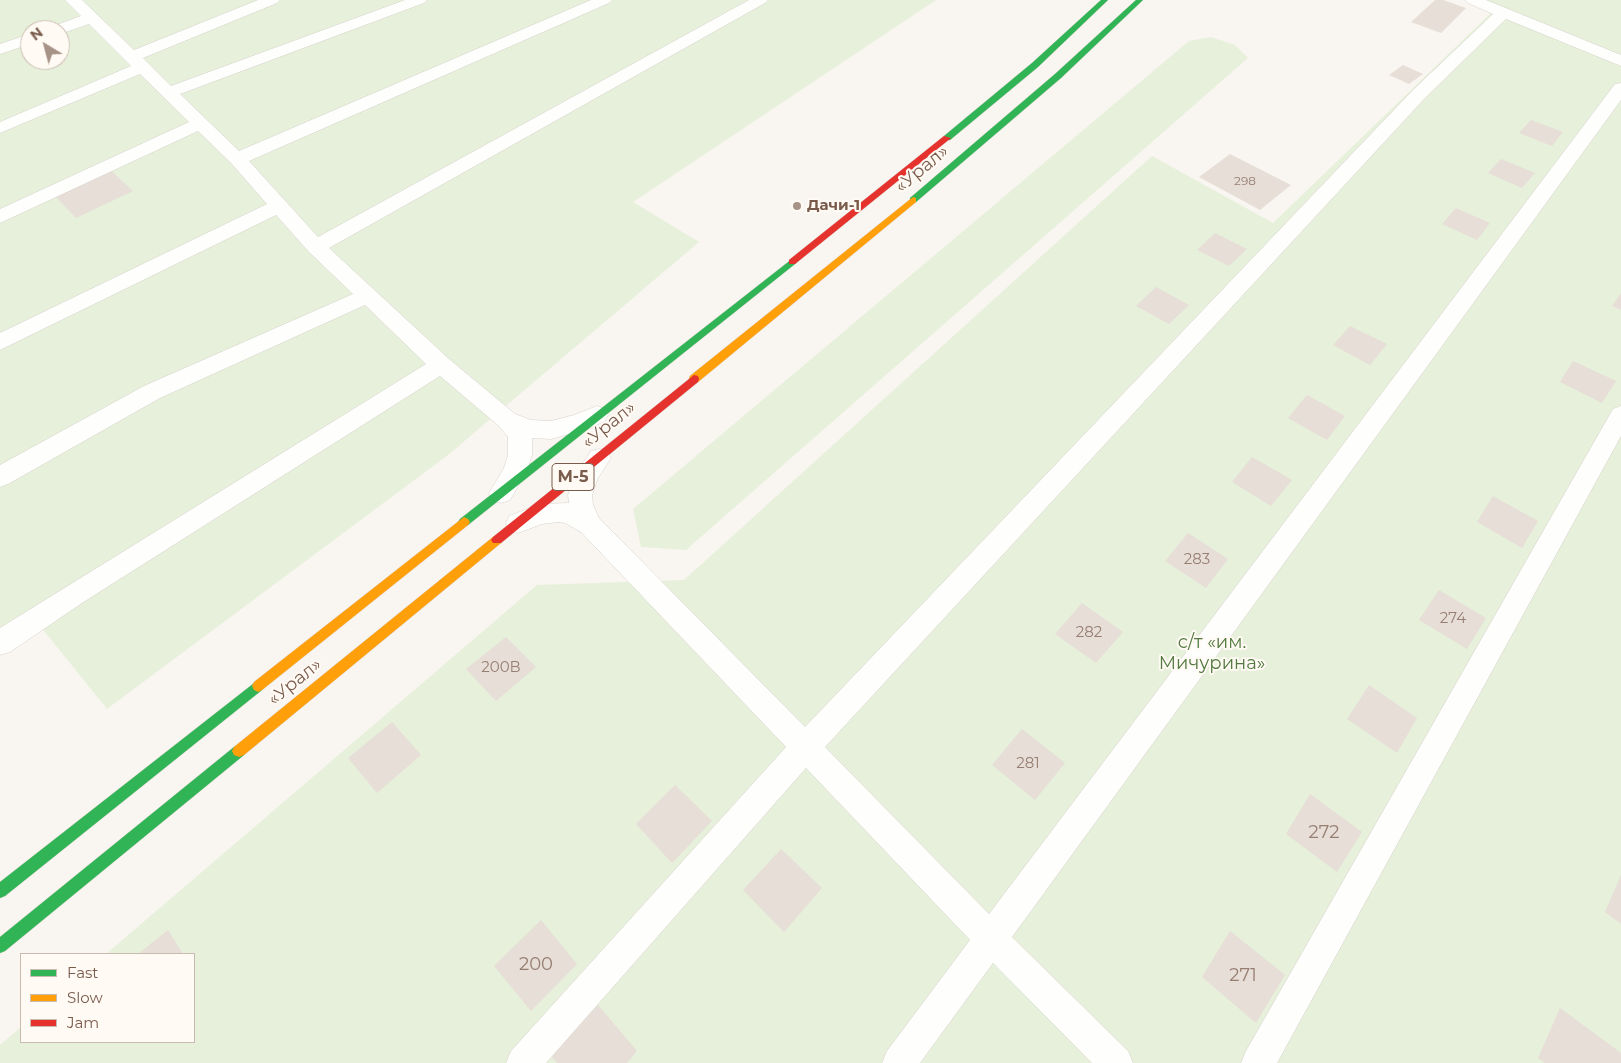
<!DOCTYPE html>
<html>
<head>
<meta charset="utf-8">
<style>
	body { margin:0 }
	#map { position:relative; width:1621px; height:1063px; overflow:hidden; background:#f9f5f0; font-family:Montserrat,sans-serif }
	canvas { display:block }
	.legend { position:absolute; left:20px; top:953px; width:175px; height:90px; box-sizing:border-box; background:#fffaf3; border:1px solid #cabbb1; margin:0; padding:6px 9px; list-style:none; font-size:15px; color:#7a5c4d }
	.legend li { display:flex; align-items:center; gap:10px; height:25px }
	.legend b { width:25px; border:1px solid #cabbb1 }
	.north { position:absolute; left:20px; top:20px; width:50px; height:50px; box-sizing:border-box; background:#fffaf3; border:1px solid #cabbb1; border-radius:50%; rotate:323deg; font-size:14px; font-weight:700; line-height:20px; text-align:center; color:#7a5c4d }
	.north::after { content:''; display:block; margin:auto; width:18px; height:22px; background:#a69286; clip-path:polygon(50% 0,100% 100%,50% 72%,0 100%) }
</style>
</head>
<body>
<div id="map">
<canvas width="1621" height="1063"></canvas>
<ul class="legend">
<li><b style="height:6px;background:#30b455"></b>Fast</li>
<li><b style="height:6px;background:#ff9f0a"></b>Slow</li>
<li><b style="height:6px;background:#e5322d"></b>Jam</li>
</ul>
<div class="north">N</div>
</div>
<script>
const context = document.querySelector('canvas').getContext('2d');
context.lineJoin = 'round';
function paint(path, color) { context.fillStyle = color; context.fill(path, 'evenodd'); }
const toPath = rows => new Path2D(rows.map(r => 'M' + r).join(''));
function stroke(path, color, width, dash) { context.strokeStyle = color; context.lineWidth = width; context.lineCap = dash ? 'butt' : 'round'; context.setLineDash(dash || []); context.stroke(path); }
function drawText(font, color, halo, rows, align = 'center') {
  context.font = font + ' Montserrat,sans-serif'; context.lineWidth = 4; context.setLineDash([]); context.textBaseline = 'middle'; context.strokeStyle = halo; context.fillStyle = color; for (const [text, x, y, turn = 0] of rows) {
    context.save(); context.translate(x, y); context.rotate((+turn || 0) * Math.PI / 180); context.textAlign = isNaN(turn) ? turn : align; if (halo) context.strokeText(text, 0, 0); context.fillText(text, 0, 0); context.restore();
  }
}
paint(toPath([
	[0,0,936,0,633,202,699,242,448,455,107,709,28,611,0,628],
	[30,30,60,30,60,60,30,60],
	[1482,0,1621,0,1621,58],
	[1492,12,1621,65,1621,1063,0,1063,0,1045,21,1027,21,1042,194,1042,194,954,106,954,537,585,684,580,1152,156,1273,223],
	[1211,37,1235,45,1248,58,686,550,641,547,633,509,1189,41]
]), '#e7f0db');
paint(toPath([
	[1435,0,1443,0,1466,8,1441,33,1411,22],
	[1403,65,1423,74,1409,84,1389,75],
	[1531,120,1563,132,1552,146,1519,133],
	[1230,154,1291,185,1260,210,1199,177],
	[1501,159,1535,173,1522,188,1488,173],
	[110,170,133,191,76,218,55,196],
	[1456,208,1490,223,1477,240,1442,224],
	[1215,233,1247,249,1229,266,1197,250],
	[1156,287,1189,305,1169,324,1136,306],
	[1621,293,1621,310,1612,306],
	[1350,326,1387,344,1370,365,1333,345],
	[1573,361,1616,381,1602,403,1560,382],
	[1307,395,1345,416,1327,440,1288,418],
	[1252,457,1292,480,1271,506,1232,482],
	[1493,496,1538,521,1522,548,1477,522],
	[1188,533,1228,559,1206,588,1165,561],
	[1439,590,1486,618,1467,649,1419,620],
	[1082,603,1123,632,1096,663,1055,634],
	[506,637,536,667,496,701,466,669],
	[1369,685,1417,718,1397,753,1347,719],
	[392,722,421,755,377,793,348,758],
	[1022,729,1065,763,1035,800,992,765],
	[675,785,712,821,672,863,636,824],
	[1310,794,1362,832,1337,872,1286,834],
	[781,849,822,888,784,932,743,890],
	[1621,875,1621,924,1605,912],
	[541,920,577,964,531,1011,494,966],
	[168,930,183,954,138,954],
	[1230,931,1285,975,1256,1023,1202,977],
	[598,1005,637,1051,627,1063,557,1063,550,1054],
	[1560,1008,1621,1053,1621,1063,1545,1063,1538,1058]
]), '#e6ded7');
const lane = toPath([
	[65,0,82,0,134,50,258,0,280,0,277,3,143,58,171,86,405,0,427,0,424,3,180,94,239,151,591,0,612,0,609,3,249,161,318,237,749,0,768,0,765,3,329,248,449,359,515,414,531,420,551,421,574,415,597,406,605,409,608,415,605,421,587,429,551,439,532,438,532,455,527,471,510,500,501,503,492,500,489,493,504,468,508,455,508,437,499,426,440,376,82,603,10,652,0,655,0,628,426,364,365,305,160,398,8,484,0,487,0,465,144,386,353,294,309,252,276,215,0,350,0,333,267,204,231,163,198,131,0,223,0,209,189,122,140,74,0,133,0,122,131,66,89,24,60,34,60,30,49,30,51,27,81,16,65,0],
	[1465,0,1486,0,1621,55,1621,66,1506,19,1425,98,825,747,989,914,1615,84,1621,83,1621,100,1012,937,1128,1051,1133,1063,1092,1063,993,963,920,1063,882,1063,887,1051,970,940,806,768,546,1063,506,1063,511,1051,786,747,581,532,565,523,558,522,542,524,518,533,509,530,506,523,509,516,540,504,569,503,568,495,575,475,591,451,599,449,607,451,611,458,598,478,592,495,593,505,599,518,805,727,1413,90,1493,14,1468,3,1465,0],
	[30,34,30,44,0,54,0,44,30,34],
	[1621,406,1621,436,1277,1063,1241,1063,1246,1051,1613,409,1621,406]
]);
const fast = toPath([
	[1101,0,1108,0,1038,67,950,140,944,140,944,136,1032,63,1101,0],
	[1136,0,1143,0,1061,78,916,202,910,202,910,198,1055,74,1136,0],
	[792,259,797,262,795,264,468,525,460,525,458,522,460,519,792,259],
	[258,680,262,682,264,686,262,690,5,896,0,898,0,882,258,680],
	[239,745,244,747,246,751,244,755,5,951,0,953,0,937,234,747,239,745]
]);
const slow = toPath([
	[913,197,916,198,916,202,698,382,690,382,689,379,690,376,913,197],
	[464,517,468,519,470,522,468,525,262,690,258,692,254,690,252,686,254,682,464,517],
	[497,535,501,537,503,540,501,543,244,755,239,757,234,755,232,751,234,747,493,537,497,535]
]);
const jam = toPath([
	[944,136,951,138,795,264,789,264,789,260,944,136],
	[694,375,698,376,699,379,698,382,501,543,493,543,491,540,493,537,694,375]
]);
stroke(lane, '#d7d1cb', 1);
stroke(fast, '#dad1cc', 1);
stroke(slow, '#dad1cc', 1);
stroke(jam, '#dad1cc', 1);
paint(lane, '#fefefd');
paint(fast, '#30b455');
paint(slow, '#ff9f0a');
paint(jam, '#e5322d');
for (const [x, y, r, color] of [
	[797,206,5,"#a69286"]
]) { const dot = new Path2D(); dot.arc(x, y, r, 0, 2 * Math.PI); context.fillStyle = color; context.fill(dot); stroke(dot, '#fffaf3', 2); }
drawText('12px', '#977e72', null, [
	["298",1245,181]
]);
drawText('bold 15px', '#7a5c4d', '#fffaf3', [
	["Дачи-1",807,206]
], 'left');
drawText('15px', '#977e72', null, [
	["283",1197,560],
	["274",1453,619],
	["282",1089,633],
	["200В",501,668],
	["281",1028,764]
]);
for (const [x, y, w] of [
	[573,477,42]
]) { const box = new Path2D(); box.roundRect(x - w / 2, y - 13.5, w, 27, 4); context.fillStyle = '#fffaf3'; context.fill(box); stroke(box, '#7a5c4d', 1); }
drawText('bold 16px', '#7a5c4d', null, [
	["М-5",573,477]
]);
drawText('18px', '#7a5c4d', '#fffaf3', [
	["«Урал»",922,169,-40],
	["«Урал»",609,425,-39],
	["«Урал»",295,682,-39]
]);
drawText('18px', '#537a41', '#fffaf3', [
	["с/т «им.",1212,643],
	["Мичурина»",1212,664]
]);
drawText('18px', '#977e72', null, [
	["272",1324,833],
	["200",536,965],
	["271",1243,976]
]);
</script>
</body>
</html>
